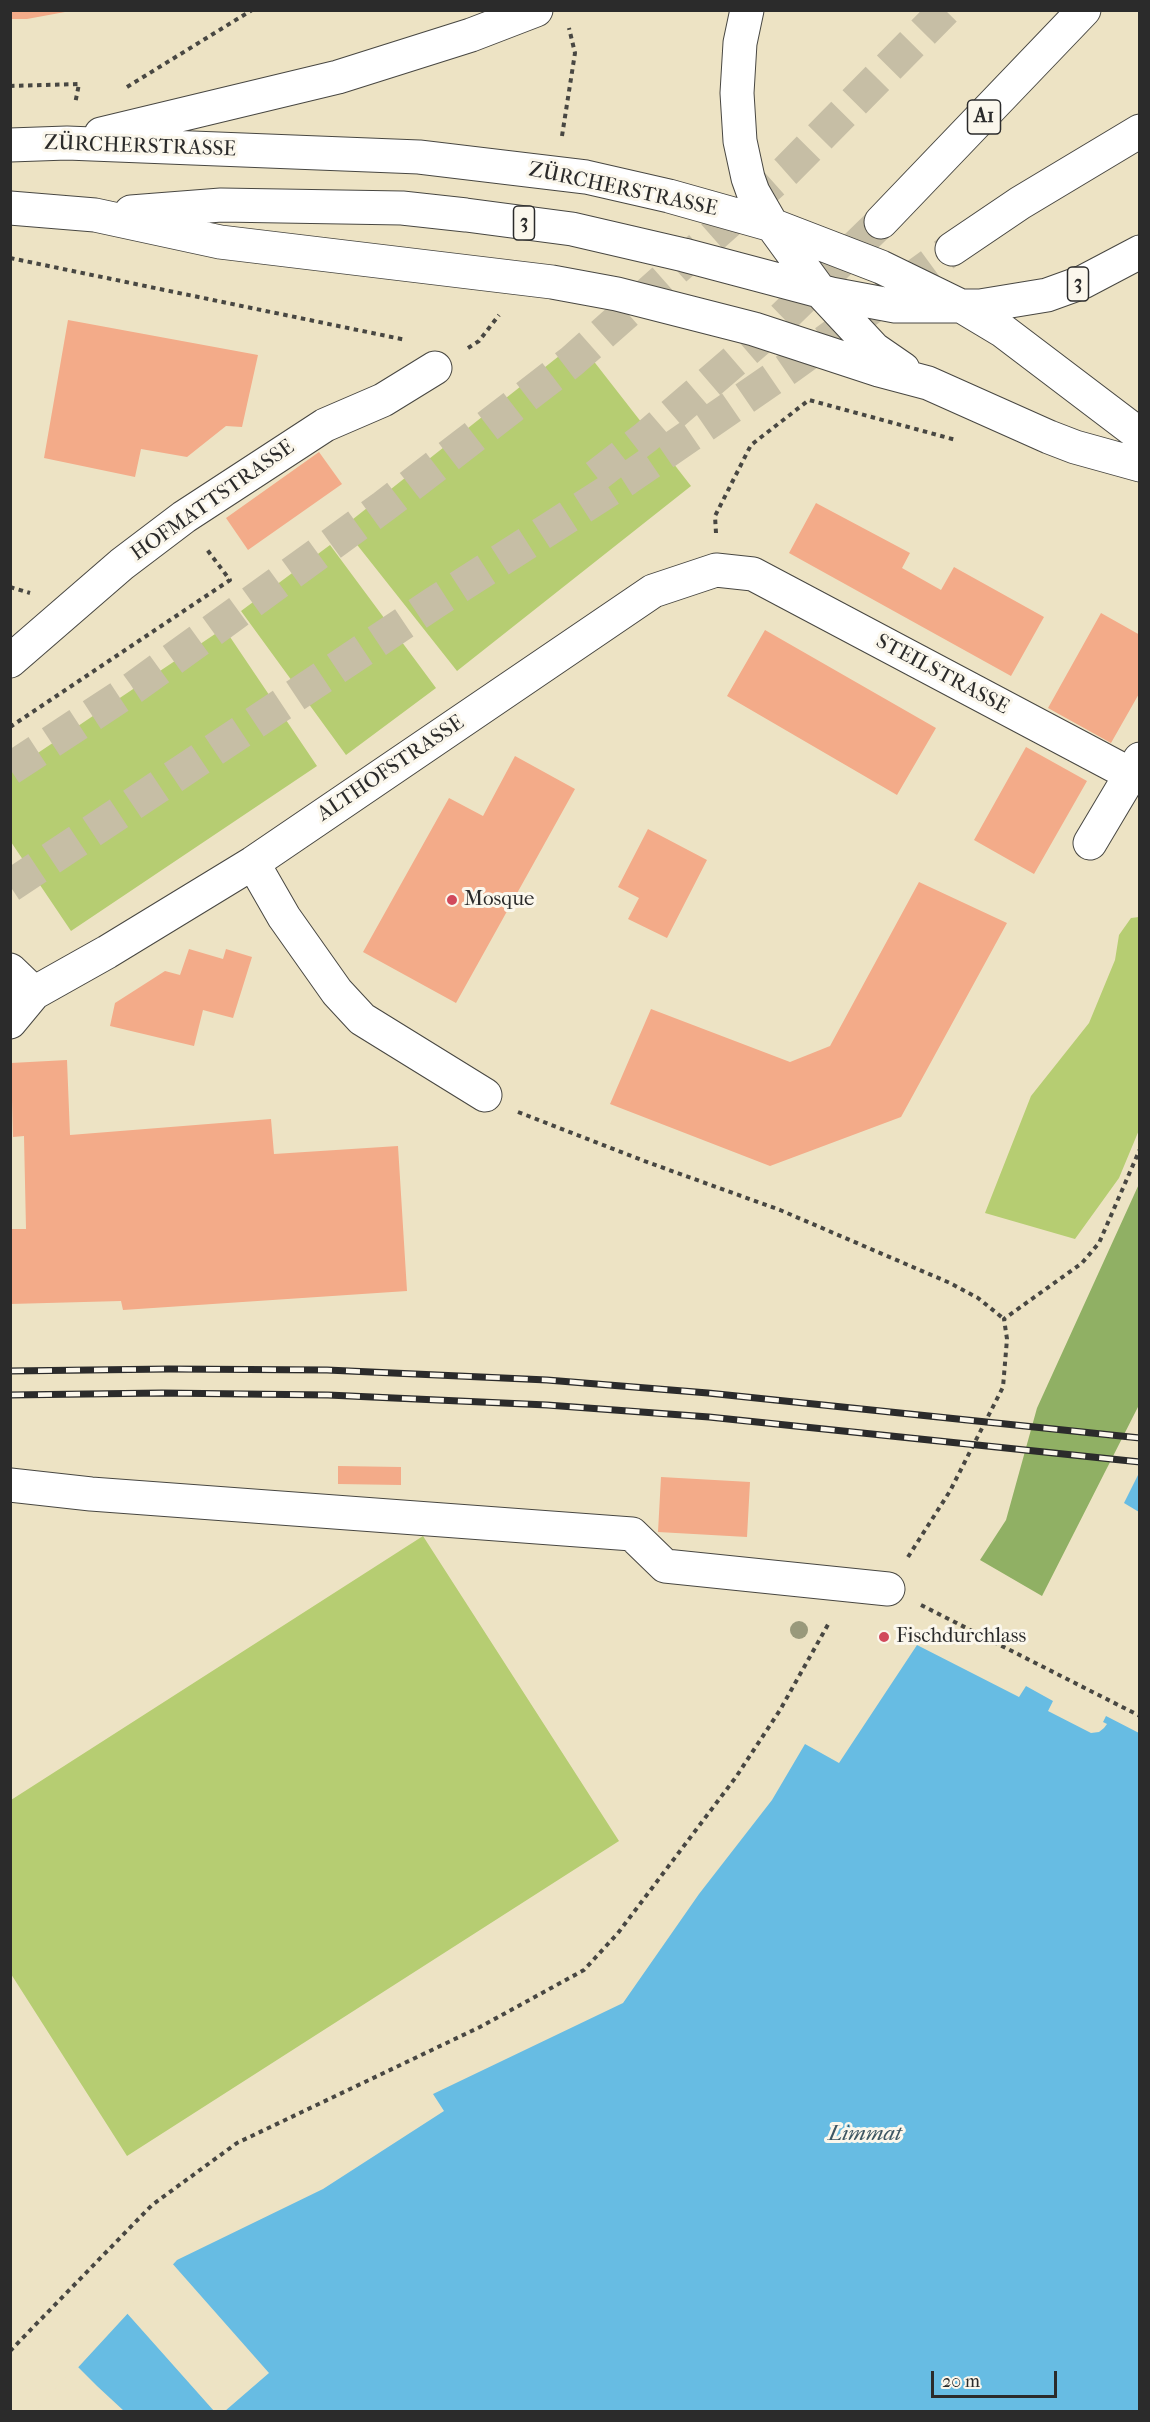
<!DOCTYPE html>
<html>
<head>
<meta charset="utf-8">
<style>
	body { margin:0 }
	#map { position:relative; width:1150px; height:2422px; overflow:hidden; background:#ede3c4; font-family:"IM FELL French Canon",serif }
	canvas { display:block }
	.frame { position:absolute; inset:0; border:12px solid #2b2b2b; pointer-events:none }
	.scale { position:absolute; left:931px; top:2371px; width:126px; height:27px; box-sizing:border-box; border:3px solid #2b2b2b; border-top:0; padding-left:8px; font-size:18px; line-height:21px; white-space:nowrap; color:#2b2b2b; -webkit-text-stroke:4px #fbf7ec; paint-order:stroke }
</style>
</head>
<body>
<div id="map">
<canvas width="1150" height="2422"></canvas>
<div class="frame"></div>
<div class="scale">20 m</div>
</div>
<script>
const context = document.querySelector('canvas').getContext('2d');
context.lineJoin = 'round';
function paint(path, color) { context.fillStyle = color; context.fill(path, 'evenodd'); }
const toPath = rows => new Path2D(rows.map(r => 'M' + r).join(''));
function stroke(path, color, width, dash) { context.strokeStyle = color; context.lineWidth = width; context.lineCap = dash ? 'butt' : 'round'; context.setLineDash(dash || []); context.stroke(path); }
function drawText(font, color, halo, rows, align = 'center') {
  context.font = font + ' "IM FELL French Canon",serif'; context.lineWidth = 6; context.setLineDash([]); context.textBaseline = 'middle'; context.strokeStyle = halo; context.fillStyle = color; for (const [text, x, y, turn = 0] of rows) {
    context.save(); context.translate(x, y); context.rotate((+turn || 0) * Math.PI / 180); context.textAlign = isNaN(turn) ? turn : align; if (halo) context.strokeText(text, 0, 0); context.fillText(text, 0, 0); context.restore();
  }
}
paint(toPath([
	[578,341,691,486,457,671,343,527],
	[330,545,436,688,346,755,241,611],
	[224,628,317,766,71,931,11,842,11,771],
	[1139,917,1139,1130,1119,1178,1075,1239,985,1213,1031,1096,1089,1023,1115,960,1119,935,1131,918],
	[423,1536,619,1841,127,2156,11,1974,11,1800]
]), '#b6cd72');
paint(toPath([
	[1139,1184,1139,1405,1042,1596,980,1560,1006,1520,1037,1408]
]), '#90b064');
paint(toPath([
	[1139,1473,1139,1512,1124,1503],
	[917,1645,1019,1697,1026,1686,1053,1701,1048,1711,1091,1733,1099,1732,1104,1728,1107,1724,1103,1722,1106,1716,1139,1733,1139,2411,37,2412,177,2260,323,2189,444,2111,433,2094,623,2003,699,1894,772,1800,805,1744,839,1763]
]), '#67bce3');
paint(toPath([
	[171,2262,269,2373,225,2411,214,2411,125,2311],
	[76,2365,97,2386,124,2411,34,2412]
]), '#ede3c4');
paint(toPath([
	[10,10,65,10,65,12,27,19,10,19],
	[68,320,258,355,242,427,226,426,187,457,141,449,135,477,44,458],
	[319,452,342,484,248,550,226,518],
	[816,503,910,553,902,568,941,590,954,567,1044,617,1011,676,789,553],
	[1101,613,1140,635,1140,692,1111,743,1048,708],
	[765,630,936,728,897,795,727,696],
	[1026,747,1087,781,1034,874,974,840],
	[515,756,575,789,456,1003,363,952,449,798,483,816],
	[648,829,707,860,667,938,628,919,639,898,618,887],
	[919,882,1007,923,901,1117,770,1166,610,1104,651,1009,790,1062,830,1046],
	[189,949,223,959,226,949,252,957,233,1018,203,1010,194,1046,110,1026,115,1003,165,971,180,975],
	[67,1060,70,1135,271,1119,274,1154,398,1146,407,1291,123,1310,121,1301,10,1304,10,1229,26,1229,24,1136,13,1137,11,1063],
	[338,1466,401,1467,401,1485,338,1484],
	[661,1477,750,1482,747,1537,658,1532]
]), '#f3ab89');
stroke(toPath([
	[596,476,646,437,769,331,881,222],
	[10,769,133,688,384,506,572,361,786,171,945,10],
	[10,886,434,603,627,479,790,367,952,249]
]), '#c6bea5', 33, [33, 16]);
const minor = toPath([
	[10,661,122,564,184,517,325,425,383,400,435,368],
	[1090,843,1140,759],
	[253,863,284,917,337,992,362,1019,485,1095],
	[10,970,34,993],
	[10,1022,34,993,107,952,253,863,653,591,716,570,753,574,1132,775],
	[10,1485,91,1494,632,1534,665,1566,888,1589]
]);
const major = toPath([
	[747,10,740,43,737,93,740,141,748,178,753,192,772,225,820,291,874,349,903,369],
	[101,134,338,77,471,35,536,10],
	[10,145,67,143,419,157,586,177,669,196,772,225,881,267,963,307,1003,331,1140,435],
	[10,208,95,215,220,242,552,282,617,294,754,329,879,370,928,383,1049,437,1075,447,1140,465],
	[131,212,221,205,402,208,466,215,572,229,684,255,831,294,895,306,980,306,1047,295,1083,282,1140,252]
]);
const highway = toPath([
	[881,222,1084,10],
	[952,249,1020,203,1140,131]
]);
stroke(minor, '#484742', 35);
stroke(major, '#484742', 35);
stroke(highway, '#484742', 35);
stroke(toPath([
	[10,86,79,84,75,104],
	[127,87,252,10],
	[562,136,575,53,569,28],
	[10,258,406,340],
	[468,348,479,341,499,315],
	[716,533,715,516,751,445,809,400,956,440],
	[10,587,30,593],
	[10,727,230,580,205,547],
	[518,1112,647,1162,780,1210,950,1283,978,1298,1004,1319],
	[908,1557,950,1491,1003,1387,1007,1339,1004,1319,1082,1263,1099,1243,1140,1149],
	[921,1605,1140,1716],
	[10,2351,152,2205,237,2143,480,2027,584,1970,618,1933,736,1777,780,1710,830,1621]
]), '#484742', 4, [4.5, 4.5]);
stroke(minor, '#fff', 33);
stroke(major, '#fff', 33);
stroke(highway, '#fff', 33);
const rail = toPath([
	[10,1371,169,1369,327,1370,547,1380,708,1393,1140,1438],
	[10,1395,162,1393,328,1395,547,1405,709,1417,1140,1462]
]);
stroke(rail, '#2b2b2b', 7);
stroke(rail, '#fbf7ec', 4.5, [14]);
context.fillStyle = '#99997b';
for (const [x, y] of [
	[799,1630]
]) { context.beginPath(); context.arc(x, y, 9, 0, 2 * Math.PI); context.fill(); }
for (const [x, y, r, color] of [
	[452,900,6,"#d1495b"],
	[884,1637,6,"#d1495b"]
]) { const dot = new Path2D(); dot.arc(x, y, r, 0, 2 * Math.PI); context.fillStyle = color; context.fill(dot); stroke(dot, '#fbf7ec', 2); }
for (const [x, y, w] of [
	[984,117,33],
	[524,223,21],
	[1078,284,21]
]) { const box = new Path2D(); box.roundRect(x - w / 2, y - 17, w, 34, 4.5); context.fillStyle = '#fbf7ec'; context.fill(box); stroke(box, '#2b2b2b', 1.5); }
drawText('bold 20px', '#2b2b2b', null, [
	["A1",984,117],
	["3",524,223],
	["3",1078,284]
]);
drawText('21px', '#2b2b2b', '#fbf7ec', [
	["ZÜRCHERSTRASSE",140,147,2],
	["ZÜRCHERSTRASSE",623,190,12],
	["HOFMATTSTRASSE",213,501,-35],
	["STEILSTRASSE",942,675,28],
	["ALTHOFSTRASSE",391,769,-34]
]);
drawText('21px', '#2b2b2b', '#fbf7ec', [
	["Mosque",464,900],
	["Fischdurchlass",896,1637]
], 'left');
drawText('italic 22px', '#3d5662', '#fbf7ec', [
	["Limmat",865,2135]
]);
</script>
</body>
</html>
